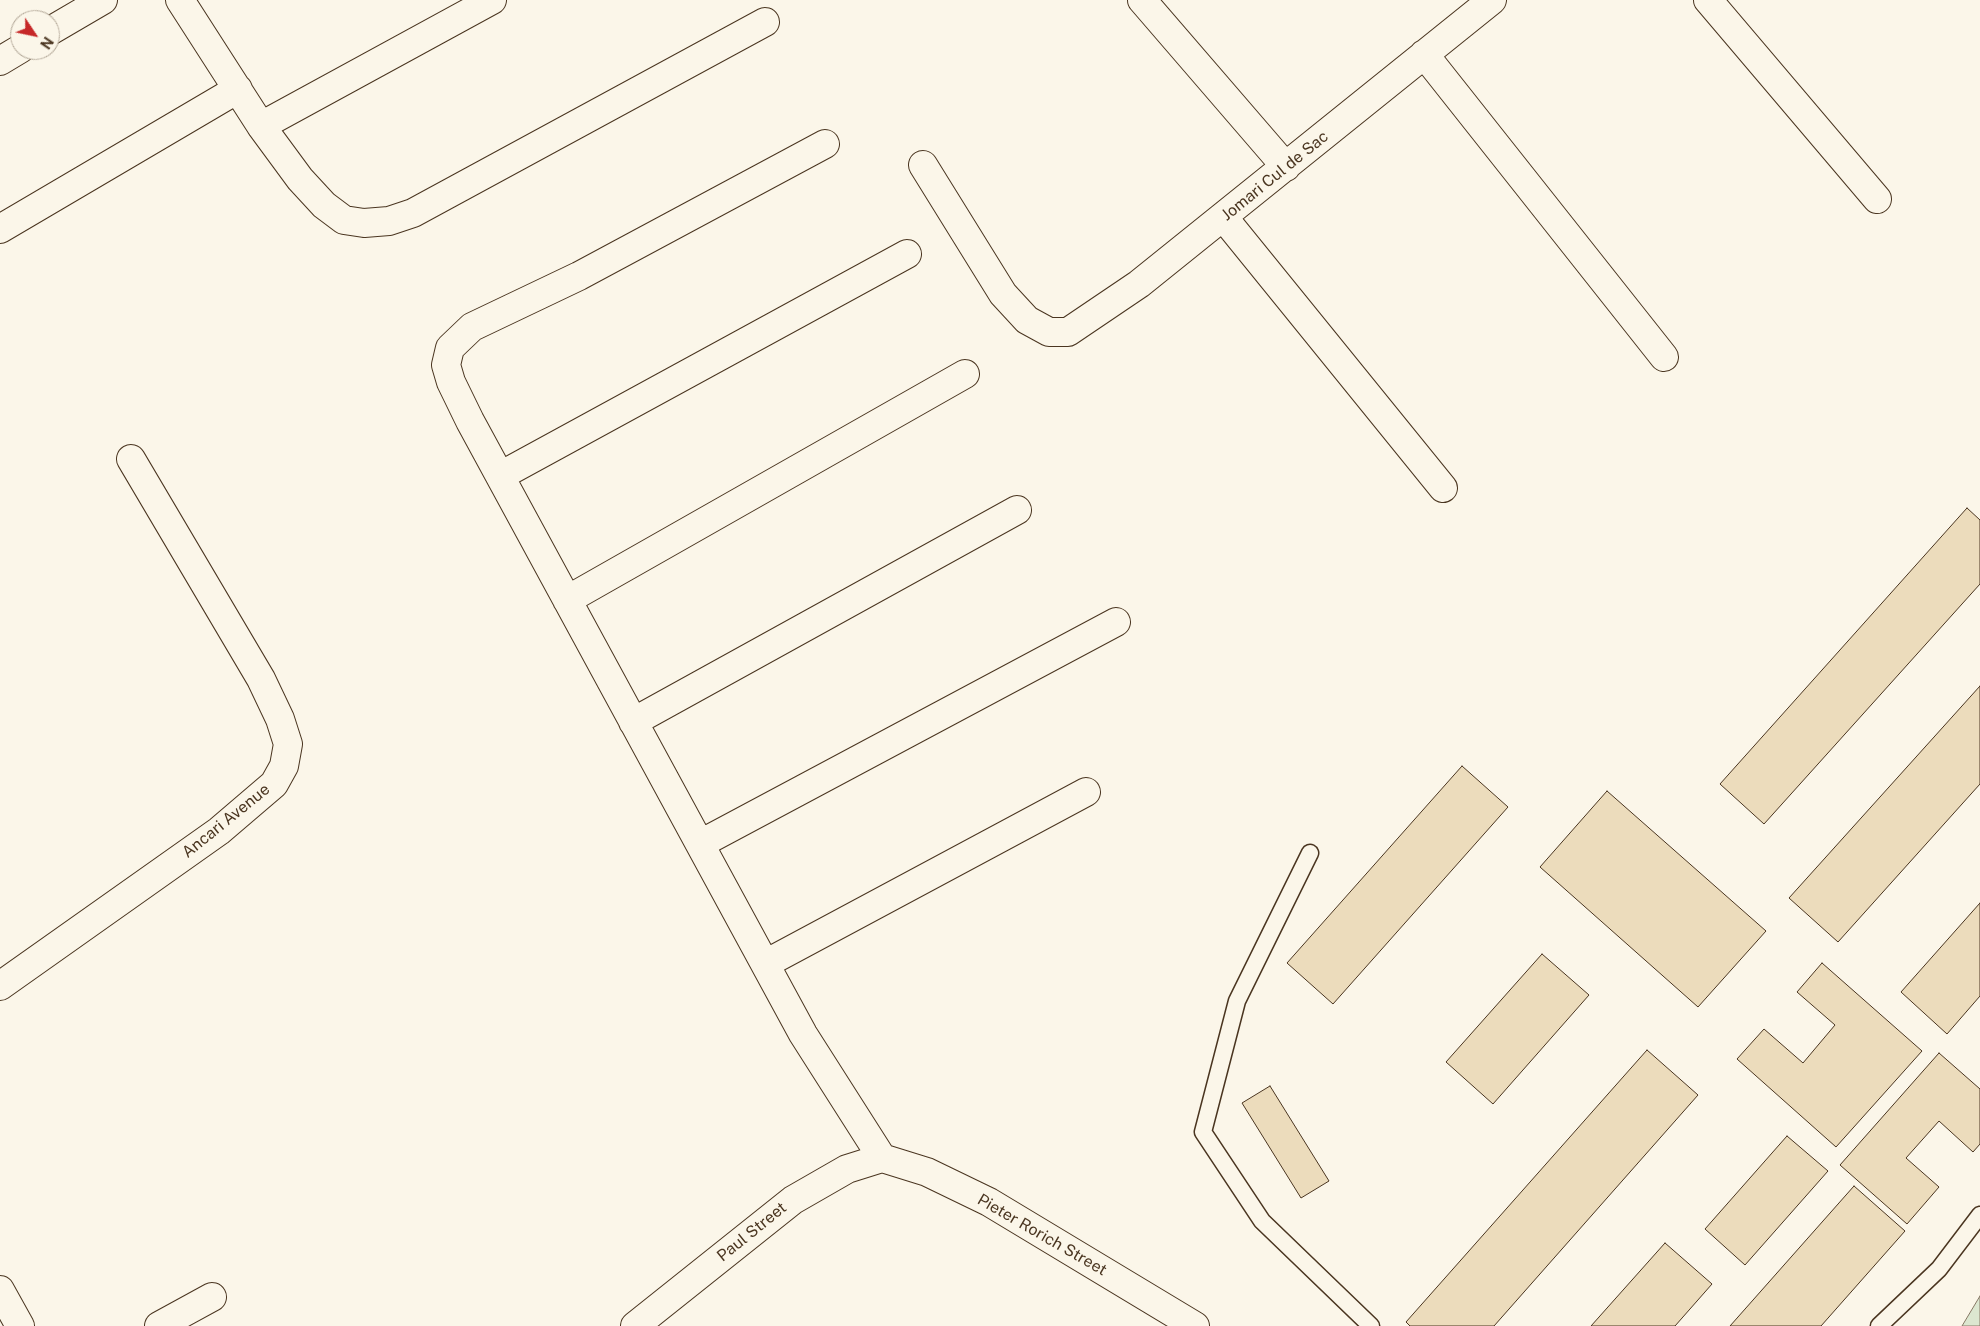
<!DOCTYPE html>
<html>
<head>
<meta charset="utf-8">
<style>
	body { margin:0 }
	#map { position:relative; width:1980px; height:1326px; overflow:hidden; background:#fbf6e9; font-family:"Public Sans",sans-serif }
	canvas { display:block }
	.north { position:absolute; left:10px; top:10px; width:50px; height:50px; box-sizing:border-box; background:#fbf6e9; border:1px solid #b4a999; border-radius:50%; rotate:124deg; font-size:14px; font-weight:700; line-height:20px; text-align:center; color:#4a3520 }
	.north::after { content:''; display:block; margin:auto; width:18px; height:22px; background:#c62828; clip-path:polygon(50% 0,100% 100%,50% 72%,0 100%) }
</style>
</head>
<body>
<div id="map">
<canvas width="1980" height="1326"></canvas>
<div class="north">N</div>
</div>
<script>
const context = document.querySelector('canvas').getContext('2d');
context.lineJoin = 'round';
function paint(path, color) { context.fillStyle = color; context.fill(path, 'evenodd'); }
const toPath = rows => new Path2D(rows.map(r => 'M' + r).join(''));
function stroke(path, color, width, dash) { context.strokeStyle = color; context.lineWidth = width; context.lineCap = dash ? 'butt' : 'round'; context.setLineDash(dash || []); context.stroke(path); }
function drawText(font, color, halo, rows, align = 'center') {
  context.font = font + ' "Public Sans",sans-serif'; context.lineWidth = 4; context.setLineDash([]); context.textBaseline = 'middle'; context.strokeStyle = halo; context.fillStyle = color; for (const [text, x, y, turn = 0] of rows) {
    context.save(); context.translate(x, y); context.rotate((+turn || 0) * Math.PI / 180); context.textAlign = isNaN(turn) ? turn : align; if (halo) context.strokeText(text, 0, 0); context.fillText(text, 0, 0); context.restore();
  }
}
const green = toPath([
	[1980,1296,1980,1326,1962,1326,1980,1296]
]);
paint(green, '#dce7d0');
stroke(green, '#887966', 1);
const building = toPath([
	[1967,508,1980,520,1980,584,1764,824,1720,784,1967,508],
	[1980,686,1980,784,1838,942,1789,898,1980,686],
	[1462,766,1508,807,1333,1004,1287,963,1462,766],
	[1607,791,1766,931,1698,1007,1540,867,1607,791],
	[1980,903,1980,996,1947,1034,1901,992,1980,903],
	[1542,954,1589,995,1493,1104,1446,1062,1542,954],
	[1822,963,1922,1051,1836,1147,1737,1059,1764,1029,1803,1063,1835,1025,1797,992,1822,963],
	[1647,1050,1698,1095,1494,1326,1410,1326,1406,1322,1647,1050],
	[1939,1053,1980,1089,1980,1144,1973,1152,1939,1121,1906,1158,1939,1187,1907,1224,1840,1165,1939,1053],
	[1270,1086,1329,1181,1301,1198,1242,1103,1270,1086],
	[1787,1136,1828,1171,1745,1265,1705,1229,1787,1136],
	[1854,1186,1905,1231,1821,1326,1730,1326,1854,1186],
	[1665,1243,1712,1284,1675,1326,1591,1326,1665,1243]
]);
paint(building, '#ecdcbc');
stroke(building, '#4a3520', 1);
const lane = toPath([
	[1310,853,1237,1001,1203,1132,1262,1221,1371,1326],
	[1879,1326,1939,1269,1980,1215]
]);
const street = toPath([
	[180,0,261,126,300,179,324,205,344,220,364,223,389,221,413,213,765,22],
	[1142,0,1286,167],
	[1708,0,1877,199],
	[50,31,103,0],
	[1424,54,1664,357],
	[0,61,20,49],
	[261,126,492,0],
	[825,144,579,276,472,327,450,348,446,365,451,382,470,421,803,1034,882,1158],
	[923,165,1003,294,1027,320,1049,332,1068,332,1139,284,1492,0],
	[1224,218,1443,488],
	[0,229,238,89],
	[500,476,907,254],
	[567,600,965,374],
	[633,722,1017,510],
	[700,844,1116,622],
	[765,964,1086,792],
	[0,986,219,831,274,784,284,766,288,744,280,719,261,679,131,459],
	[882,1158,927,1172,989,1202,1195,1326],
	[0,1290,20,1326],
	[159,1326,212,1297],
	[635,1326,793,1200,847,1169,882,1158]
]);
stroke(lane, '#4a3520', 19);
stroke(street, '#4a3520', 30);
stroke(lane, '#fbf6e9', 16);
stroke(street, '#fbf6e9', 28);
drawText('16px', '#4a3520', '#fbf6e9', [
	["Jomari Cul de Sac",1275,176,-39],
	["Ancari Avenue",226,821,-39],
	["Paul Street",752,1232,-39],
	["Pieter Rorich Street",1042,1235,30]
]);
</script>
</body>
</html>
